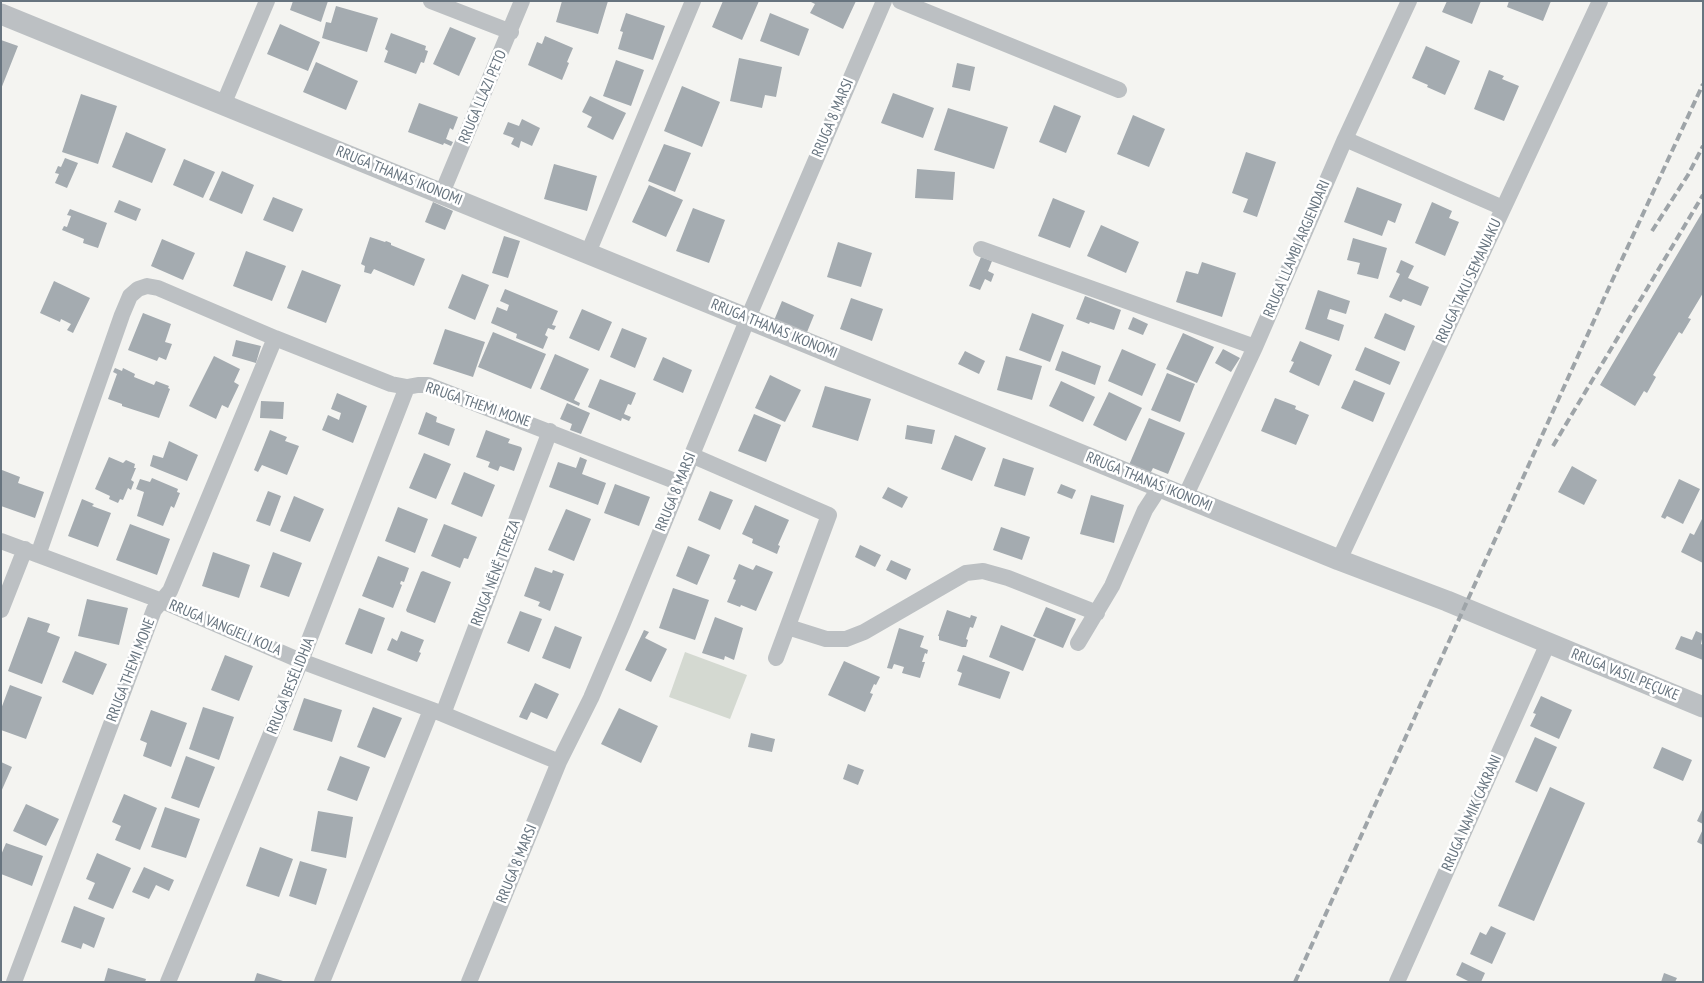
<!DOCTYPE html>
<html>
<head>
<meta charset="utf-8">
<style>
	body { margin:0 }
	#map { position:relative; width:1704px; height:983px; overflow:hidden; background:#f4f4f1; font-family:"PT Sans Narrow",sans-serif }
	canvas { display:block }
	.frame { position:absolute; inset:0; border:2px solid #67747f; pointer-events:none }
</style>
</head>
<body>
<div id="map">
<canvas width="1704" height="983"></canvas>
<div class="frame"></div>
</div>
<script>
const context = document.querySelector('canvas').getContext('2d');
context.lineJoin = 'round';
function paint(path, color) { context.fillStyle = color; context.fill(path, 'evenodd'); }
const toPath = rows => new Path2D(rows.map(r => 'M' + r).join(''));
function stroke(path, color, width, dash) { context.strokeStyle = color; context.lineWidth = width; context.lineCap = dash ? 'butt' : 'round'; context.setLineDash(dash || []); context.stroke(path); }
function drawText(font, color, halo, rows, align = 'center') {
  context.font = font + ' "PT Sans Narrow",sans-serif'; context.lineWidth = 5; context.setLineDash([]); context.textBaseline = 'middle'; context.strokeStyle = halo; context.fillStyle = color; for (const [text, x, y, turn = 0] of rows) {
    context.save(); context.translate(x, y); context.rotate((+turn || 0) * Math.PI / 180); context.textAlign = isNaN(turn) ? turn : align; if (halo) context.strokeText(text, 0, 0); context.fillText(text, 0, 0); context.restore();
  }
}
paint(toPath([
	[685,652,747,675,730,719,669,697]
]), '#d4d9d1');
paint(toPath([
	[293,1,328,1,321,22,290,10],
	[562,1,608,1,598,34,556,22],
	[723,1,759,1,742,40,712,27],
	[809,1,856,1,843,29,810,13,815,4],
	[1447,1,1481,1,1472,24,1442,12],
	[1509,1,1551,1,1543,21,1507,7],
	[336,6,378,18,367,52,322,38,326,22,331,23],
	[626,13,665,26,653,60,618,49,623,32,620,31],
	[770,13,809,29,799,56,760,41],
	[280,24,320,42,308,71,267,54],
	[450,27,476,38,459,76,433,64],
	[391,33,426,46,425,50,428,51,424,63,421,62,416,74,384,62,388,51,385,49],
	[545,36,573,48,567,62,569,63,562,80,528,65,537,42,542,44],
	[1,40,18,46,1,89],
	[1426,46,1460,61,1445,95,1427,87,1428,85,1412,78],
	[739,58,782,67,776,97,765,95,762,108,730,101],
	[616,60,644,70,631,106,603,96],
	[316,62,358,81,346,110,303,92],
	[957,63,975,67,970,91,952,87],
	[1489,70,1504,76,1502,79,1519,86,1504,121,1474,109],
	[682,86,720,102,702,147,664,131],
	[893,93,934,108,923,138,881,123],
	[81,94,117,106,98,164,62,152],
	[590,96,626,113,613,140,587,127,592,117,582,112],
	[419,103,458,117,453,130,450,128,446,139,453,142,451,146,444,143,443,145,408,132],
	[1054,105,1081,116,1066,153,1039,142],
	[948,108,1008,127,994,169,934,150],
	[1133,115,1165,129,1149,167,1117,154],
	[522,119,540,128,532,146,521,141,519,148,511,144,514,138,503,134,508,122,519,126],
	[126,132,166,149,152,183,112,167],
	[664,144,691,153,675,192,648,181],
	[1246,152,1276,162,1257,217,1243,212,1248,199,1232,193],
	[65,158,78,163,67,188,55,183,59,174,55,173,58,166,61,167],
	[184,159,215,172,203,198,173,185],
	[554,164,597,176,587,211,544,199],
	[917,169,955,172,953,200,915,198],
	[222,171,254,185,242,214,209,200],
	[649,185,683,200,666,237,632,222],
	[1357,187,1402,204,1395,223,1388,220,1382,236,1344,222],
	[273,197,303,209,293,232,263,220],
	[1053,198,1085,211,1070,248,1038,236],
	[119,200,141,209,136,221,114,212],
	[433,202,453,211,445,230,425,222],
	[1432,202,1452,211,1449,218,1459,222,1445,256,1415,243],
	[693,208,725,220,709,263,676,251],
	[70,209,107,223,98,248,83,243,84,239,62,230,64,226,67,227,71,216,67,215],
	[1703,211,1703,293,1688,318,1691,319,1682,334,1679,332,1653,375,1656,377,1647,393,1644,391,1635,406,1600,385],
	[1101,225,1139,242,1126,273,1087,256],
	[504,236,520,241,508,278,492,273],
	[370,237,385,242,386,241,391,243,391,245,425,259,414,286,374,269,371,274,364,272,365,266,361,264],
	[1353,238,1387,248,1378,279,1357,274,1360,263,1347,260],
	[162,239,195,253,183,280,151,266],
	[838,242,872,253,861,287,827,277],
	[246,251,286,266,272,301,233,286],
	[981,257,992,261,988,271,994,274,991,282,985,279,980,290,969,286],
	[1401,260,1414,266,1408,278,1429,287,1421,306,1403,299,1401,302,1389,297,1400,274,1396,272],
	[1202,262,1236,273,1222,317,1176,302,1186,271,1198,274],
	[302,270,341,285,326,323,287,308],
	[462,274,489,285,475,320,448,308],
	[54,281,90,298,73,333,67,330,71,324,61,319,60,322,40,313],
	[505,289,558,311,552,325,556,326,554,330,548,328,545,335,548,337,543,349,516,338,517,334,491,323,497,307,507,311,509,305,500,301],
	[1318,290,1350,301,1346,314,1330,309,1327,319,1344,325,1339,341,1305,329],
	[1085,296,1121,310,1114,330,1090,322,1089,324,1076,319],
	[851,298,883,309,872,341,840,329],
	[782,301,814,315,805,337,773,323],
	[582,309,612,322,599,351,569,338],
	[143,313,171,324,165,342,172,344,166,360,159,357,157,361,128,350],
	[1032,313,1064,325,1050,362,1019,350],
	[1385,313,1415,326,1405,351,1374,338],
	[1133,317,1148,324,1143,335,1128,329],
	[622,328,647,338,635,368,610,357],
	[445,329,485,342,473,377,433,364],
	[493,332,546,354,531,389,478,367],
	[1183,333,1214,347,1197,383,1166,369],
	[236,340,261,346,256,363,232,356],
	[1300,341,1332,355,1319,386,1289,372,1294,362,1291,361],
	[1365,347,1400,362,1390,385,1355,370],
	[1122,349,1156,364,1142,396,1108,381],
	[1223,349,1240,358,1231,372,1215,363],
	[965,351,985,361,979,374,958,364],
	[1062,351,1101,366,1095,385,1055,370],
	[555,354,589,369,574,400,580,403,579,406,540,389],
	[214,356,240,369,234,382,239,385,228,408,222,405,216,419,189,406],
	[1006,356,1042,366,1032,400,997,390],
	[663,357,692,370,683,393,653,380],
	[115,368,122,371,123,368,135,374,134,377,154,385,156,381,169,386,168,388,170,389,159,418,122,406,122,404,108,399,117,374,113,372],
	[1167,373,1195,384,1180,422,1151,410],
	[770,375,801,390,785,422,755,408],
	[600,379,636,393,631,405,628,404,624,414,631,417,629,421,622,418,621,421,588,407],
	[1354,380,1385,393,1373,422,1341,408],
	[1061,381,1095,397,1083,422,1049,406],
	[825,386,871,399,858,441,812,427],
	[1109,392,1142,408,1126,441,1093,425],
	[337,393,367,406,353,443,322,430,328,415,339,420,341,413,331,409],
	[1275,398,1296,406,1295,409,1309,415,1296,445,1261,431],
	[261,401,284,402,283,419,260,418],
	[567,403,590,413,581,434,570,430,572,424,560,419],
	[426,412,437,417,436,422,455,429,449,446,418,434],
	[754,414,781,425,766,462,738,451],
	[1149,418,1185,433,1168,474,1153,468,1150,474,1129,465],
	[907,425,935,430,932,444,905,439],
	[270,430,287,437,285,441,299,446,287,475,262,465,258,472,254,470],
	[486,430,510,439,508,443,521,447,522,449,514,471,500,466,498,471,488,467,490,462,476,457],
	[955,435,986,448,972,481,941,469],
	[169,441,198,455,187,481,150,466,153,455,163,458],
	[424,453,451,464,436,499,409,488],
	[109,457,123,463,126,460,135,464,134,468,136,468,131,480,134,482,131,490,128,488,123,500,120,499,118,503,109,499,110,496,95,489],
	[580,457,587,460,582,474,606,483,598,505,549,487,558,462,576,468],
	[1003,458,1034,468,1025,496,994,486],
	[1572,466,1597,480,1584,505,1558,492],
	[2,470,20,477,18,483,44,492,35,518,1,506],
	[464,472,495,485,482,517,451,504],
	[152,478,178,489,177,492,180,493,174,508,171,506,163,526,137,516,144,492,136,489,140,479,150,482],
	[1679,479,1700,489,1683,524,1667,516,1665,519,1661,517],
	[615,484,650,497,639,526,604,513],
	[1061,484,1076,490,1072,499,1057,493],
	[888,487,908,497,902,508,882,498],
	[268,491,281,496,270,526,256,521],
	[710,491,733,500,720,530,698,520],
	[1091,495,1124,505,1114,543,1080,534],
	[294,496,324,509,310,542,280,531],
	[82,499,94,504,92,506,111,513,98,547,68,536],
	[755,505,789,520,778,545,780,546,777,554,752,543,753,539,742,534],
	[398,507,428,519,415,553,385,541],
	[566,509,591,519,574,561,548,550],
	[1703,517,1703,563,1681,552,1690,533,1694,535],
	[130,524,170,539,157,575,116,560],
	[444,524,477,537,468,559,464,558,460,568,431,556],
	[1001,527,1030,537,1022,560,993,550],
	[860,545,881,555,875,567,855,557],
	[688,546,710,555,697,585,676,576],
	[213,552,250,565,239,598,202,586],
	[273,552,302,563,289,597,260,587],
	[378,556,409,568,404,582,401,581,400,584,402,585,393,608,362,596],
	[891,560,911,569,906,580,886,570],
	[739,564,753,570,756,565,773,572,756,611,741,605,740,607,727,602,736,580,733,579],
	[535,567,552,573,553,570,564,574,550,611,538,606,540,602,524,596],
	[423,571,451,582,435,623,407,612,406,610,421,572],
	[673,588,709,600,695,640,659,628],
	[87,599,128,608,119,645,78,636],
	[1046,607,1076,619,1063,648,1033,636],
	[359,608,385,618,372,654,345,644],
	[947,610,970,618,971,615,977,617,973,628,970,627,966,639,968,640,966,647,962,647,939,640,939,636,938,636],
	[520,611,542,619,529,652,507,643],
	[28,617,50,624,47,632,60,637,42,684,8,671],
	[715,617,743,628,734,660,725,656,724,660,702,653],
	[1001,625,1036,639,1023,671,989,657],
	[555,626,582,637,570,669,542,658],
	[899,628,924,636,920,647,928,650,927,654,925,653,922,662,925,662,920,678,902,673,904,667,894,664,892,669,887,668],
	[644,630,649,632,645,638,667,649,651,682,625,670],
	[401,631,424,640,419,652,421,653,417,662,387,650,392,638,397,641],
	[1696,631,1703,634,1701,644,1703,645,1703,660,1675,649,1681,636,1692,640],
	[75,651,107,664,93,695,62,682],
	[225,655,253,666,239,701,211,690],
	[963,655,1010,672,1000,699,958,685,962,673,957,671],
	[844,661,880,677,876,685,874,684,870,693,873,694,865,712,828,695],
	[535,683,559,694,547,719,531,712,527,720,519,717],
	[10,685,42,697,26,739,1,730,1,709],
	[1541,696,1572,710,1559,739,1530,726,1536,714,1533,713],
	[304,698,342,710,332,742,293,730],
	[203,707,234,717,219,760,189,749],
	[373,707,402,718,385,758,357,747],
	[619,708,658,726,641,763,601,744],
	[151,710,187,723,171,767,143,756,147,743,140,740],
	[751,733,775,739,772,752,748,747],
	[1535,737,1557,747,1537,792,1515,782],
	[1662,747,1692,760,1683,781,1653,768],
	[186,756,215,767,199,808,171,798],
	[340,756,370,767,357,801,327,790],
	[1,762,12,767,1,792],
	[848,764,864,770,858,785,843,779],
	[1550,787,1585,803,1534,921,1498,906],
	[124,794,157,808,140,850,115,840,121,826,112,822],
	[26,804,59,819,46,846,13,831],
	[165,807,200,819,186,858,151,847],
	[1703,808,1703,824,1697,821],
	[318,811,353,817,346,858,311,851],
	[1703,829,1703,845,1697,842],
	[6,843,43,856,32,886,1,874,1,855],
	[260,847,293,859,279,897,246,886],
	[97,853,131,868,113,909,88,899,95,883,86,879],
	[300,861,327,869,316,905,289,896],
	[144,867,174,880,169,891,156,885,149,899,132,892],
	[74,906,105,918,94,948,83,943,81,949,61,942],
	[1491,926,1506,933,1492,964,1470,954,1480,932,1486,935],
	[1462,962,1485,973,1481,982,1470,982,1456,975],
	[108,968,146,979,145,982,104,982],
	[257,973,283,981,282,982,254,982],
	[1664,973,1677,978,1675,982,1661,982]
]), '#a4abb0');
stroke(toPath([
	[431,1,511,32],
	[900,1,1119,90],
	[223,105,267,1],
	[1345,139,1503,208],
	[442,193,522,1],
	[981,249,1255,347],
	[588,253,693,1],
	[691,455,829,515,776,658],
	[1185,497,1255,347,1345,139,1409,1],
	[1,541,162,601,301,661,443,714,559,762],
	[38,555,122,315,130,296,138,289,147,286,158,288,275,338,391,384,407,387,418,385,428,385,680,483],
	[1339,560,1600,1],
	[1,610,25,549],
	[788,627,826,639,846,639,864,632,966,573,983,571,1008,578,1097,613],
	[1078,643,1112,586,1145,510,1160,487],
	[443,714,550,431],
	[14,982,154,610,170,591,275,338],
	[168,982,301,661,407,387],
	[322,982,431,710],
	[469,982,559,762,591,698,623,623,748,318,884,1],
	[1397,982,1548,643]
]), '#bcc0c3', 16);
stroke(toPath([
	[1,14,1339,560,1447,601,1703,707]
]), '#bcc0c3', 21);
stroke(toPath([
	[1652,231,1688,175,1703,146],
	[1553,446,1703,195],
	[1295,982,1606,294,1703,84]
]), '#9ea4a8', 4, [8, 4]);
drawText('15px', '#67747f', '#fff', [
	["RRUGA LLAZI PETO",483,97,-67],
	["RRUGA 8 MARSI",833,118,-67],
	["RRUGA THANAS IKONOMI",399,176,22],
	["RRUGA LLAMBI ARGJENDARI",1297,249,-67],
	["RRUGA TAKU SEMANJAKU",1469,281,-65],
	["RRUGA THANAS IKONOMI",774,329,22],
	["RRUGA THEMI MONE",478,405,19],
	["RRUGA THANAS IKONOMI",1149,482,22],
	["RRUGA 8 MARSI",676,492,-68],
	["RRUGA NËNË TEREZA",496,573,-69],
	["RRUGA VANGJELI KOLA",225,628,23],
	["RRUGA THEMI MONE",131,670,-69],
	["RRUGA VASIL PEÇUKE",1625,675,22],
	["RRUGA BESËLIDHJA",291,686,-68],
	["RRUGA NAMIK CAKRANI",1472,813,-66],
	["RRUGA 8 MARSI",517,864,-68]
]);
</script>
</body>
</html>
